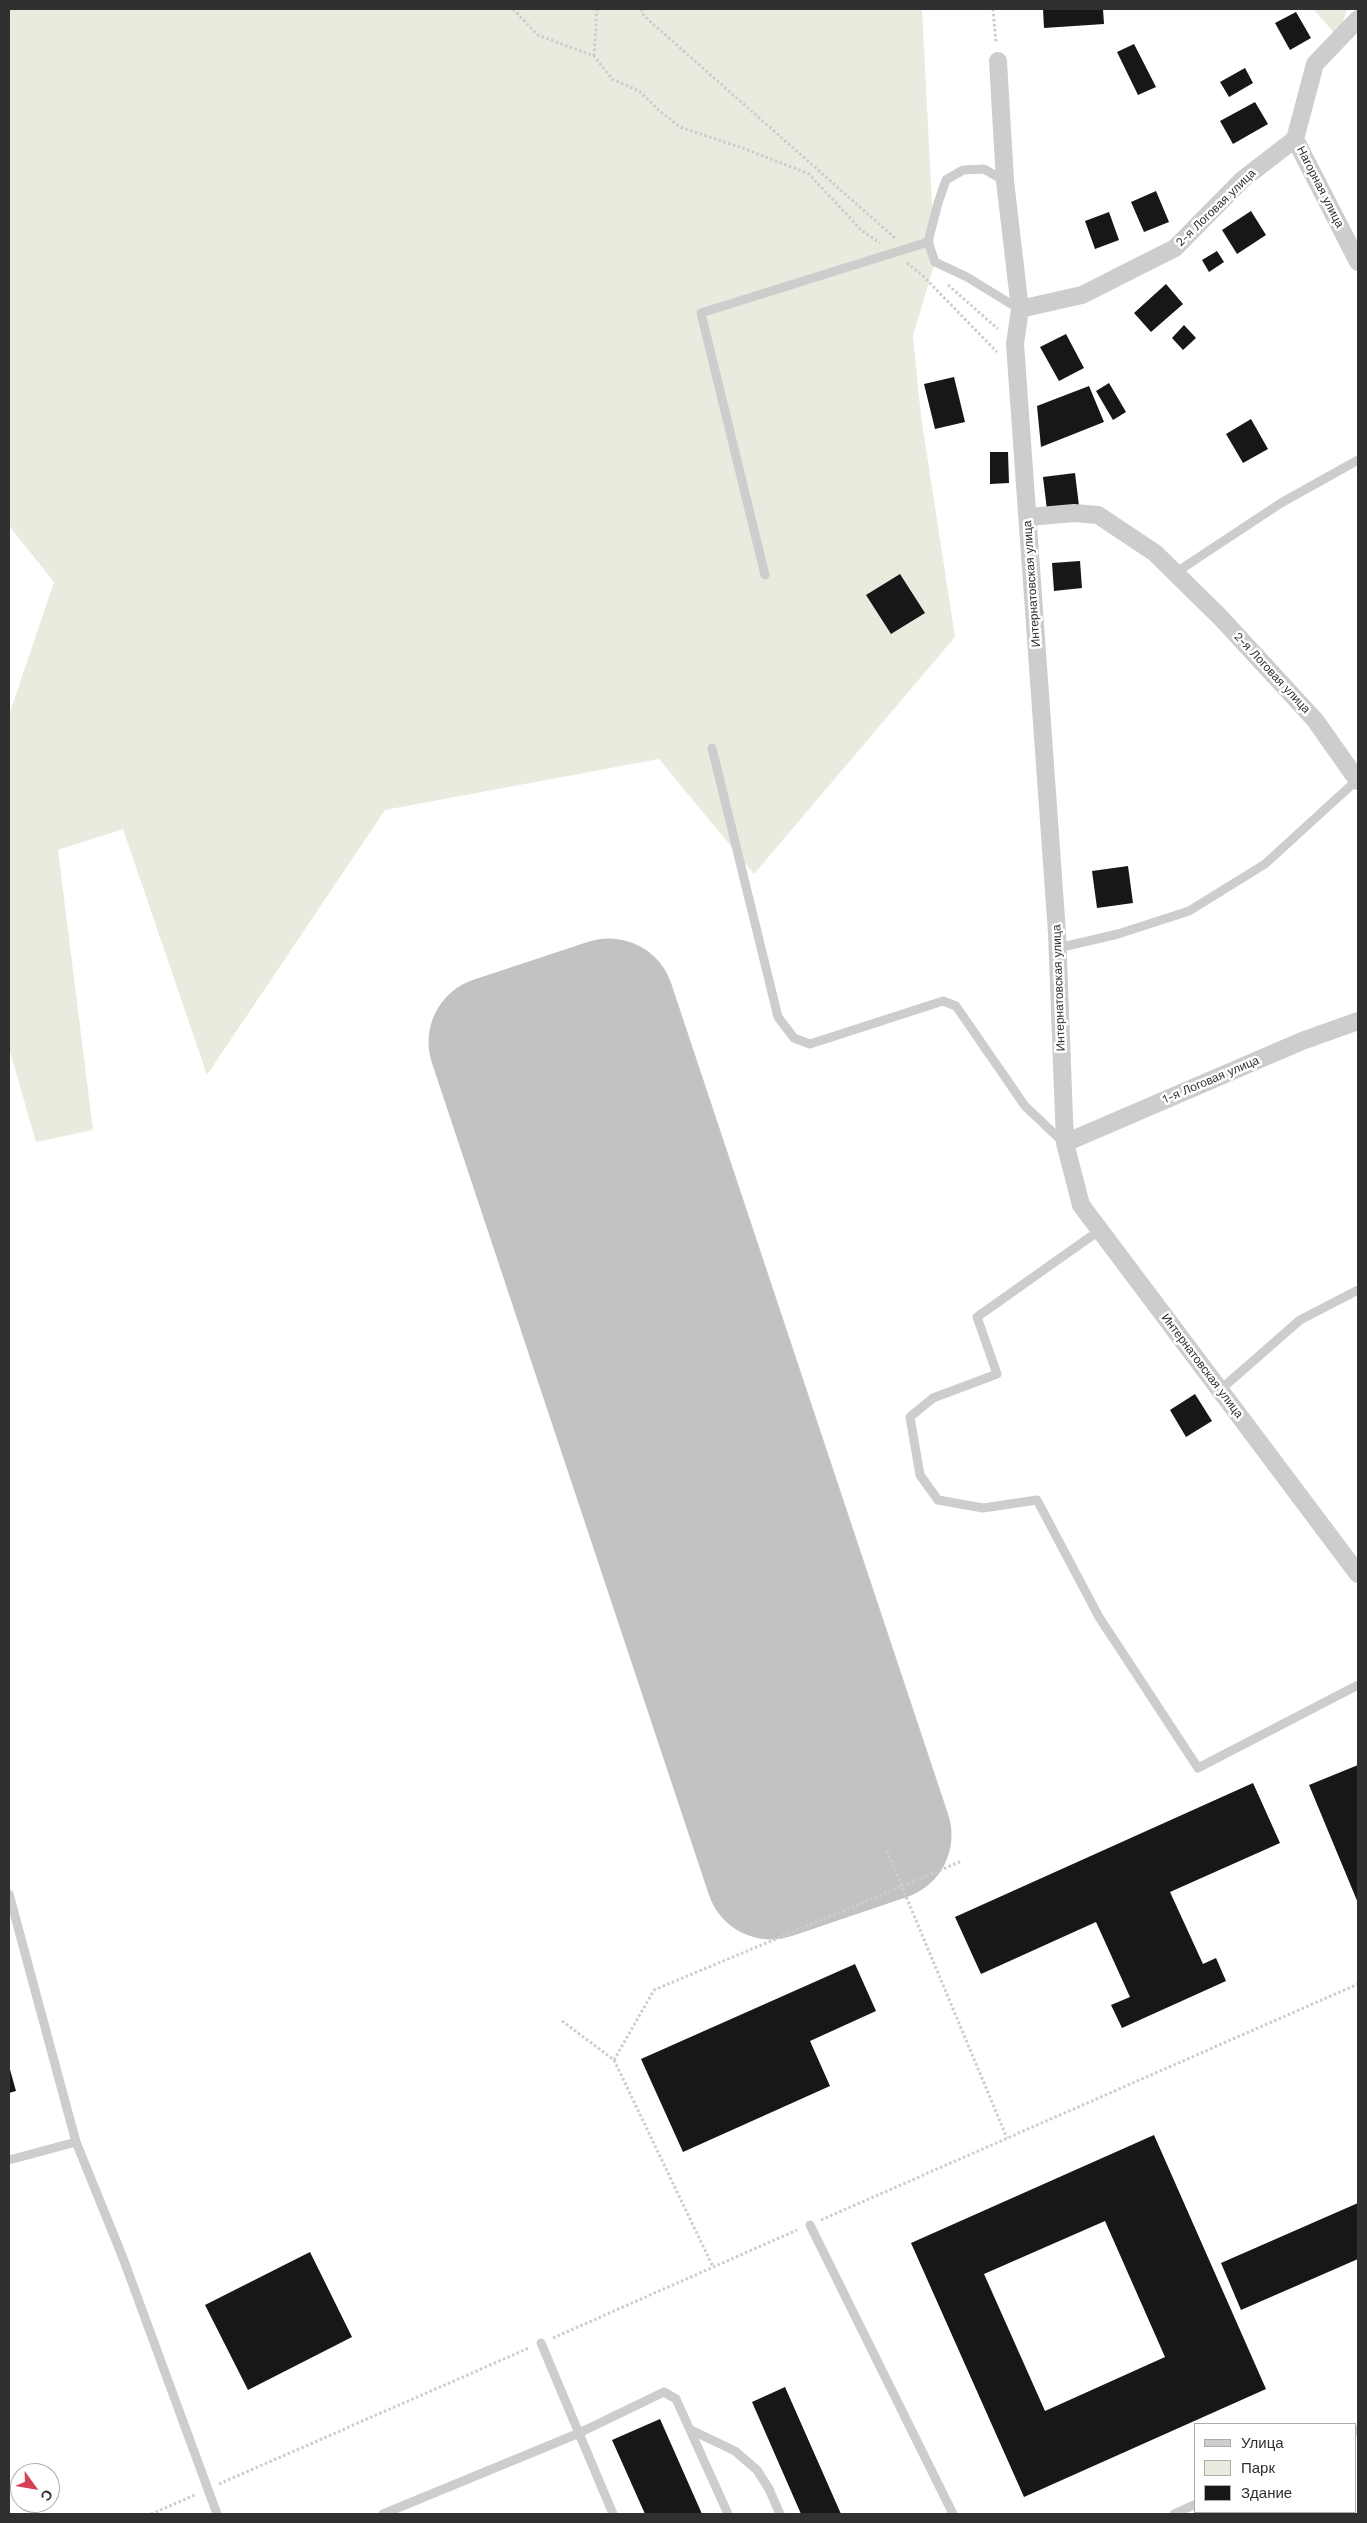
<!DOCTYPE html>
<html>
<head>
<meta charset="utf-8">
<style>
	body { margin:0 }
	#map { position:relative; width:1367px; height:2523px; overflow:hidden; background:#fff; font-family:"Work Sans",sans-serif }
	canvas { display:block }
	.frame { position:absolute; inset:0; border:10px solid #303030; pointer-events:none }
	.legend { position:absolute; left:1194px; top:2423px; width:162px; height:90px; box-sizing:border-box; background:#fff; border:1px solid #acacac; margin:0; padding:6px 9px; list-style:none; font-size:15px; color:#303030 }
	.legend li { display:flex; align-items:center; gap:10px; height:25px }
	.legend b { width:25px; border:1px solid #acacac }
	.north { position:absolute; left:10px; top:2463px; width:50px; height:50px; box-sizing:border-box; background:#fff; border:1px solid #acacac; border-radius:50%; rotate:122deg; font-size:14px; font-weight:700; line-height:20px; text-align:center; color:#303030 }
	.north::after { content:''; display:block; margin:auto; width:18px; height:22px; background:#d74155; clip-path:polygon(50% 0,100% 100%,50% 72%,0 100%) }
</style>
</head>
<body>
<div id="map">
<canvas width="1367" height="2523"></canvas>
<div class="frame"></div>
<ul class="legend">
<li><b style="height:6px;background:#cdcdcd"></b>Улица</li>
<li><b style="height:14px;background:#e7ecdf"></b>Парк</li>
<li><b style="height:14px;background:#171717"></b>Здание</li>
</ul>
<div class="north">С</div>
</div>
<script>
const context = document.querySelector('canvas').getContext('2d');
context.lineJoin = 'round';
function paint(path, color) { context.fillStyle = color; context.fill(path, 'evenodd'); }
const toPath = rows => new Path2D(rows.map(r => 'M' + r).join(''));
function stroke(path, color, width, dash) { context.strokeStyle = color; context.lineWidth = width; context.lineCap = dash ? 'butt' : 'round'; context.setLineDash(dash || []); context.stroke(path); }
function drawText(font, color, halo, rows, align = 'center') {
  context.font = font + ' "Work Sans",sans-serif'; context.lineWidth = 5; context.setLineDash([]); context.textBaseline = 'middle'; context.strokeStyle = halo; context.fillStyle = color; for (const [text, x, y, turn = 0] of rows) {
    context.save(); context.translate(x, y); context.rotate((+turn || 0) * Math.PI / 180); context.textAlign = isNaN(turn) ? turn : align; if (halo) context.strokeText(text, 0, 0); context.fillText(text, 0, 0); context.restore();
  }
}
paint(toPath([
	[9,9,922,9,935,262,913,336,921,416,955,637,754,874,659,759,385,810,207,1075,123,829,58,850,93,1130,36,1142,9,1048,9,715,54,582,9,526],
	[1313,9,1347,9,1338,37]
]), '#e7ecdf');
stroke(toPath([
	[609,1004,886,1835,771,1874,494,1042,609,1004]
]), '#c2c2c2', 131);
paint(toPath([
	[1043,9,1103,9,1104,24,1044,28],
	[1296,12,1311,38,1290,50,1275,23],
	[1134,44,1156,87,1138,95,1117,52],
	[1245,68,1253,83,1229,97,1220,82],
	[1255,102,1268,124,1233,144,1220,121],
	[1156,191,1169,222,1144,232,1131,202],
	[1251,211,1266,235,1237,254,1222,230],
	[1109,212,1119,240,1095,249,1085,221],
	[1217,251,1224,262,1209,272,1202,260],
	[1166,284,1183,304,1151,332,1134,313],
	[1184,325,1196,338,1183,350,1172,338],
	[1066,334,1084,368,1059,381,1040,347],
	[954,377,965,422,935,429,924,384],
	[1109,383,1126,412,1113,420,1096,391],
	[1089,386,1104,422,1041,447,1037,406],
	[1251,419,1268,449,1243,463,1226,434],
	[990,452,1008,452,1009,483,990,484],
	[1075,473,1079,506,1047,510,1043,477],
	[1080,561,1082,588,1054,591,1052,563],
	[900,574,925,613,891,634,866,595],
	[1128,866,1133,903,1097,908,1092,871],
	[1195,1394,1212,1421,1186,1437,1170,1410],
	[1358,1765,1358,1903,1309,1785],
	[1253,1783,1280,1843,1170,1892,1203,1964,1216,1958,1226,1981,1122,2028,1111,2005,1130,1997,1096,1922,981,1974,955,1917],
	[855,1964,876,2011,810,2041,830,2086,683,2152,641,2059],
	[9,2066,16,2091,9,2093],
	[1154,2135,1266,2389,1024,2497,911,2243],
	[1105,2221,1165,2357,1045,2411,984,2274],
	[1358,2203,1358,2259,1241,2310,1221,2263],
	[310,2252,352,2337,248,2390,205,2305],
	[785,2387,841,2514,801,2514,752,2402],
	[660,2419,702,2514,645,2514,612,2440]
]), '#171717');
stroke(toPath([
	[513,9,538,35,594,56,612,79,639,91,661,112,680,127,748,150,809,174,862,231,880,243],
	[641,9,644,16,895,238],
	[993,9,996,43],
	[594,56,597,9],
	[907,263,922,275,997,352],
	[948,285,998,329],
	[887,1851,1007,2138],
	[562,2021,614,2060,713,2267],
	[614,2060,654,1990,962,1861],
	[821,2220,1358,1984],
	[553,2338,797,2230],
	[219,2484,529,2348],
	[151,2514,195,2495]
]), '#cdcdcd', 3, [2.5, 2.5]);
stroke(toPath([
	[1005,181,984,169,963,170,946,180,938,203,928,242,935,262,967,277,1019,309],
	[1175,573,1281,503,1358,460],
	[765,575,701,313,928,242],
	[712,748,778,1017,794,1038,810,1044,943,1001,956,1006,1025,1106,1063,1142],
	[1058,948,1118,934,1189,911,1265,864,1357,780],
	[1100,1230,977,1317,997,1374,933,1398,910,1417,920,1475,938,1500,983,1508,1037,1500,1099,1617,1198,1768,1358,1685],
	[1220,1390,1300,1320,1358,1290],
	[9,1894,76,2142,123,2258,217,2514],
	[9,2160,76,2142],
	[810,2225,953,2514],
	[541,2343,613,2514],
	[691,2430,735,2451,757,2470,769,2489,780,2514],
	[1356,2431,1358,2430],
	[383,2514,577,2434,664,2392,676,2399,728,2514],
	[1174,2514,1196,2504]
]), '#cdcdcd', 9);
stroke(toPath([
	[998,61,1005,181,1020,309,1015,344,1057,933,1065,1143,1081,1205,1358,1574],
	[1295,139,1315,64,1358,19],
	[1295,139,1358,262],
	[1020,309,1082,295,1175,248,1242,180,1295,139],
	[1028,517,1074,513,1098,515,1155,553,1221,618,1315,720,1358,781],
	[1065,1143,1302,1041,1358,1021]
]), '#cdcdcd', 18);
drawText('12px', '#303030', '#fff', [
	["Нагорная улица",1320,187,63],
	["2-я Логовая улица",1216,208,-44],
	["Интернатовская улица",1032,584,-94],
	["2-я Логовая улица",1272,673,47],
	["Интернатовская улица",1059,988,-92],
	["1-я Логовая улица",1211,1080,-23],
	["Интернатовская улица",1202,1366,53]
]);
</script>
</body>
</html>
